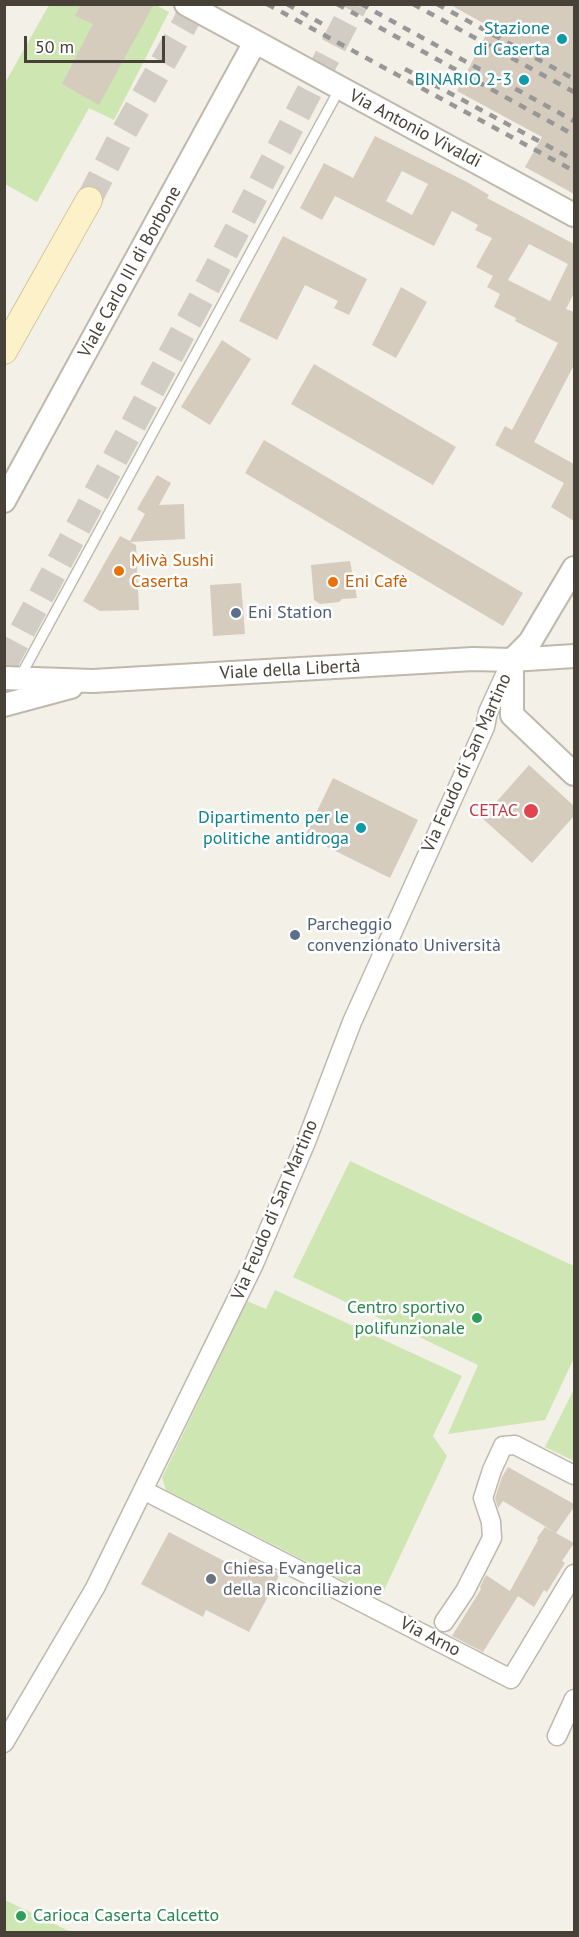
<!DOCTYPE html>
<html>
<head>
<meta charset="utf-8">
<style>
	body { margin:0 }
	#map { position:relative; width:579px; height:1937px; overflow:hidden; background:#f3f0e8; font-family:"PT Sans",sans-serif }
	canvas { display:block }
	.frame { position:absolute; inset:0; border:6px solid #474137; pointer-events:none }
	.scale { position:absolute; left:24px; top:36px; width:141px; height:27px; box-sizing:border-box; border:3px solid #474137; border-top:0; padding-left:8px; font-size:18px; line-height:21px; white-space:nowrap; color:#474137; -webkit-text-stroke:4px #fff; paint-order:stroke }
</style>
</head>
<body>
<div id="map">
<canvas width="579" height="1937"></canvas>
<div class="frame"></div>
<div class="scale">50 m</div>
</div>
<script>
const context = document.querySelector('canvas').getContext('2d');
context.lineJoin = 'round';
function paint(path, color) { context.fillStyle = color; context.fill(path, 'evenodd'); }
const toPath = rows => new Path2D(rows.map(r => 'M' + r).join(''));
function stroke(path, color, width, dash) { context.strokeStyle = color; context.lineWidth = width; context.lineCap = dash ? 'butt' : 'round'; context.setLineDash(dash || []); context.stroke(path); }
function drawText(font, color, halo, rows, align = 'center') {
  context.font = font + ' "PT Sans",sans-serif'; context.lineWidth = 5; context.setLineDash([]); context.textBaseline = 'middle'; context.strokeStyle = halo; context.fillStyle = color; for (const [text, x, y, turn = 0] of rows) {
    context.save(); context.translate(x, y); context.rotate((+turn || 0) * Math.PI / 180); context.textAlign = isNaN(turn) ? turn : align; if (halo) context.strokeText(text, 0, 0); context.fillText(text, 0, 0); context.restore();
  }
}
paint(toPath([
	[49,5,156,5,169,12,114,120,89,108,37,202,5,184,5,83],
	[350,1161,574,1266,574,1358,545,1420,448,1434,478,1365,293,1277],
	[275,1290,462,1376,433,1436,447,1456,380,1599,166,1490,162,1478,247,1301,266,1309],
	[574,1389,574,1461,545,1447],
	[5,1900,71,1932,5,1932]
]), '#cee6b2');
paint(toPath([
	[81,4,154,4,99,105,62,84,93,24,75,16],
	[449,4,574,4,574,194,525,167,542,137,457,91,490,27],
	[375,136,467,182,489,195,487,198,574,244,574,293,566,309,574,312,574,365,534,442,574,464,574,521,551,507,564,483,495,445,505,426,512,430,558,343,515,321,516,318,494,307,500,294,487,287,493,276,476,267,492,238,475,230,478,225,452,211,434,246,335,196,322,220,300,208,324,163,353,178],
	[402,171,428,184,412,215,386,201],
	[529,244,568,264,550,301,508,280],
	[283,236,367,279,349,315,334,308,338,301,305,285,277,340,239,321],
	[401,287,427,302,396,358,372,345],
	[222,340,251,359,210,425,181,407],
	[314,364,456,447,433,485,291,404],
	[264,440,523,593,503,626,245,473],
	[157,475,171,483,159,505,184,504,185,539,130,542,136,545,139,610,100,611,83,601,120,536,130,541,145,514,137,509],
	[350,561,357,598,342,599,339,602,320,604,314,600,311,565],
	[241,583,245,634,213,636,210,585],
	[529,765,574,806,574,816,532,863,482,818],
	[333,778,418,820,390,878,305,836],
	[508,1467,574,1504,574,1507,556,1533,503,1501,498,1508,495,1498,502,1477],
	[545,1527,574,1543,562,1561,565,1563,547,1592,544,1590,534,1607,518,1596,483,1652,452,1636,481,1589,480,1587,486,1575,510,1591,538,1540,537,1538],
	[169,1532,243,1571,250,1558,280,1574,249,1632,206,1610,203,1617,141,1584]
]), '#d5ccbe');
stroke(toPath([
	[89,200,119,141,187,20,191,4],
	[4,665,204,293,355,4]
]), '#d1cdc5', 26, [26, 13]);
const service = toPath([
	[20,677,340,88]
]);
const minor = toPath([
	[143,1490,511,1679,574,1574],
	[444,1622,465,1591,492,1538,491,1522,483,1498,492,1470,503,1446,515,1445,574,1475],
	[557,1736,574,1699],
	[4,1743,95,1588,254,1264,306,1142,352,1022,485,727,488,712,510,664]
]);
const tertiary = toPath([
	[186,4,574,215],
	[4,501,255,42],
	[512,660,512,715,574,774],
	[512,660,530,642,574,568],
	[4,678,93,681,473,659,512,660,574,656],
	[4,705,71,687]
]);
const secondary = toPath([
	[4,351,89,200]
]);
stroke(service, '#bfb8ab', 12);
stroke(minor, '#bfb8ab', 21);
stroke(tertiary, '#bfb8ab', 26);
stroke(secondary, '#d2c499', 28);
stroke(service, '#fff', 9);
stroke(minor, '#fff', 18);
stroke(tertiary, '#fff', 22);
stroke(secondary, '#fdf1c9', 26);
stroke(toPath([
	[267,4,574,171],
	[287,4,326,26],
	[337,4,574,135],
	[361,4,574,121],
	[413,4,574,92],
	[437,4,574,79],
	[405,69,574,160]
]), '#979797', 4.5, [8, 8]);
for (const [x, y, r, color] of [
	[562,39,6,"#0f9aa8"],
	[524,80,6,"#0f9aa8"],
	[119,571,6,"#e8710a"],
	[333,582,6,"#e8710a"],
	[236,613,6,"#5c6f8a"],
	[531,811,8,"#e0444e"],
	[361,828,6,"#0f9aa8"],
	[295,935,6,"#5c6f8a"],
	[477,1318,6,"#2e9e5b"],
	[211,1579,6,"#6b7280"],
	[21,1916,6,"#2e9e5b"]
]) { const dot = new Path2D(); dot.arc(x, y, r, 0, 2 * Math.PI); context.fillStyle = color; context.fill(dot); stroke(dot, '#fff', 2); }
drawText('18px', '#0d838f', '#fff', [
	["Stazione",550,29],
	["di Caserta",550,50],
	["BINARIO 2-3",512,80],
	["Dipartimento per le",349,818],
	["politiche antidroga",349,839]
], 'right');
drawText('18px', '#474137', '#fff', [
	["Via Antonio Vivaldi",415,129,28],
	["Viale Carlo III di Borbone",130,272,-61],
	["Viale della Libertà",290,670,-3],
	["Via Feudo di San Martino",467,763,-66],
	["Via Feudo di San Martino",275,1210,-67],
	["Via Arno",430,1637,27]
]);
drawText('18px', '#c56008', '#fff', [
	["Mivà Sushi",131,561],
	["Caserta",131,582],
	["Eni Cafè",345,582]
], 'left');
drawText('18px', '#4e5e75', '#fff', [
	["Eni Station",248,613],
	["Parcheggio",307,925],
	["convenzionato Università",307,946]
], 'left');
drawText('18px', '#be3a42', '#fff', [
	["CETAC",518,811]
], 'right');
drawText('18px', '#27864d', '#fff', [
	["Centro sportivo",465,1308],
	["polifunzionale",465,1329],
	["Carioca Caserta Calcetto",33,1916,"left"]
], 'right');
drawText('18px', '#5b616d', '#fff', [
	["Chiesa Evangelica",223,1569],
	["della Riconciliazione",223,1590]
], 'left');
</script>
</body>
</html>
